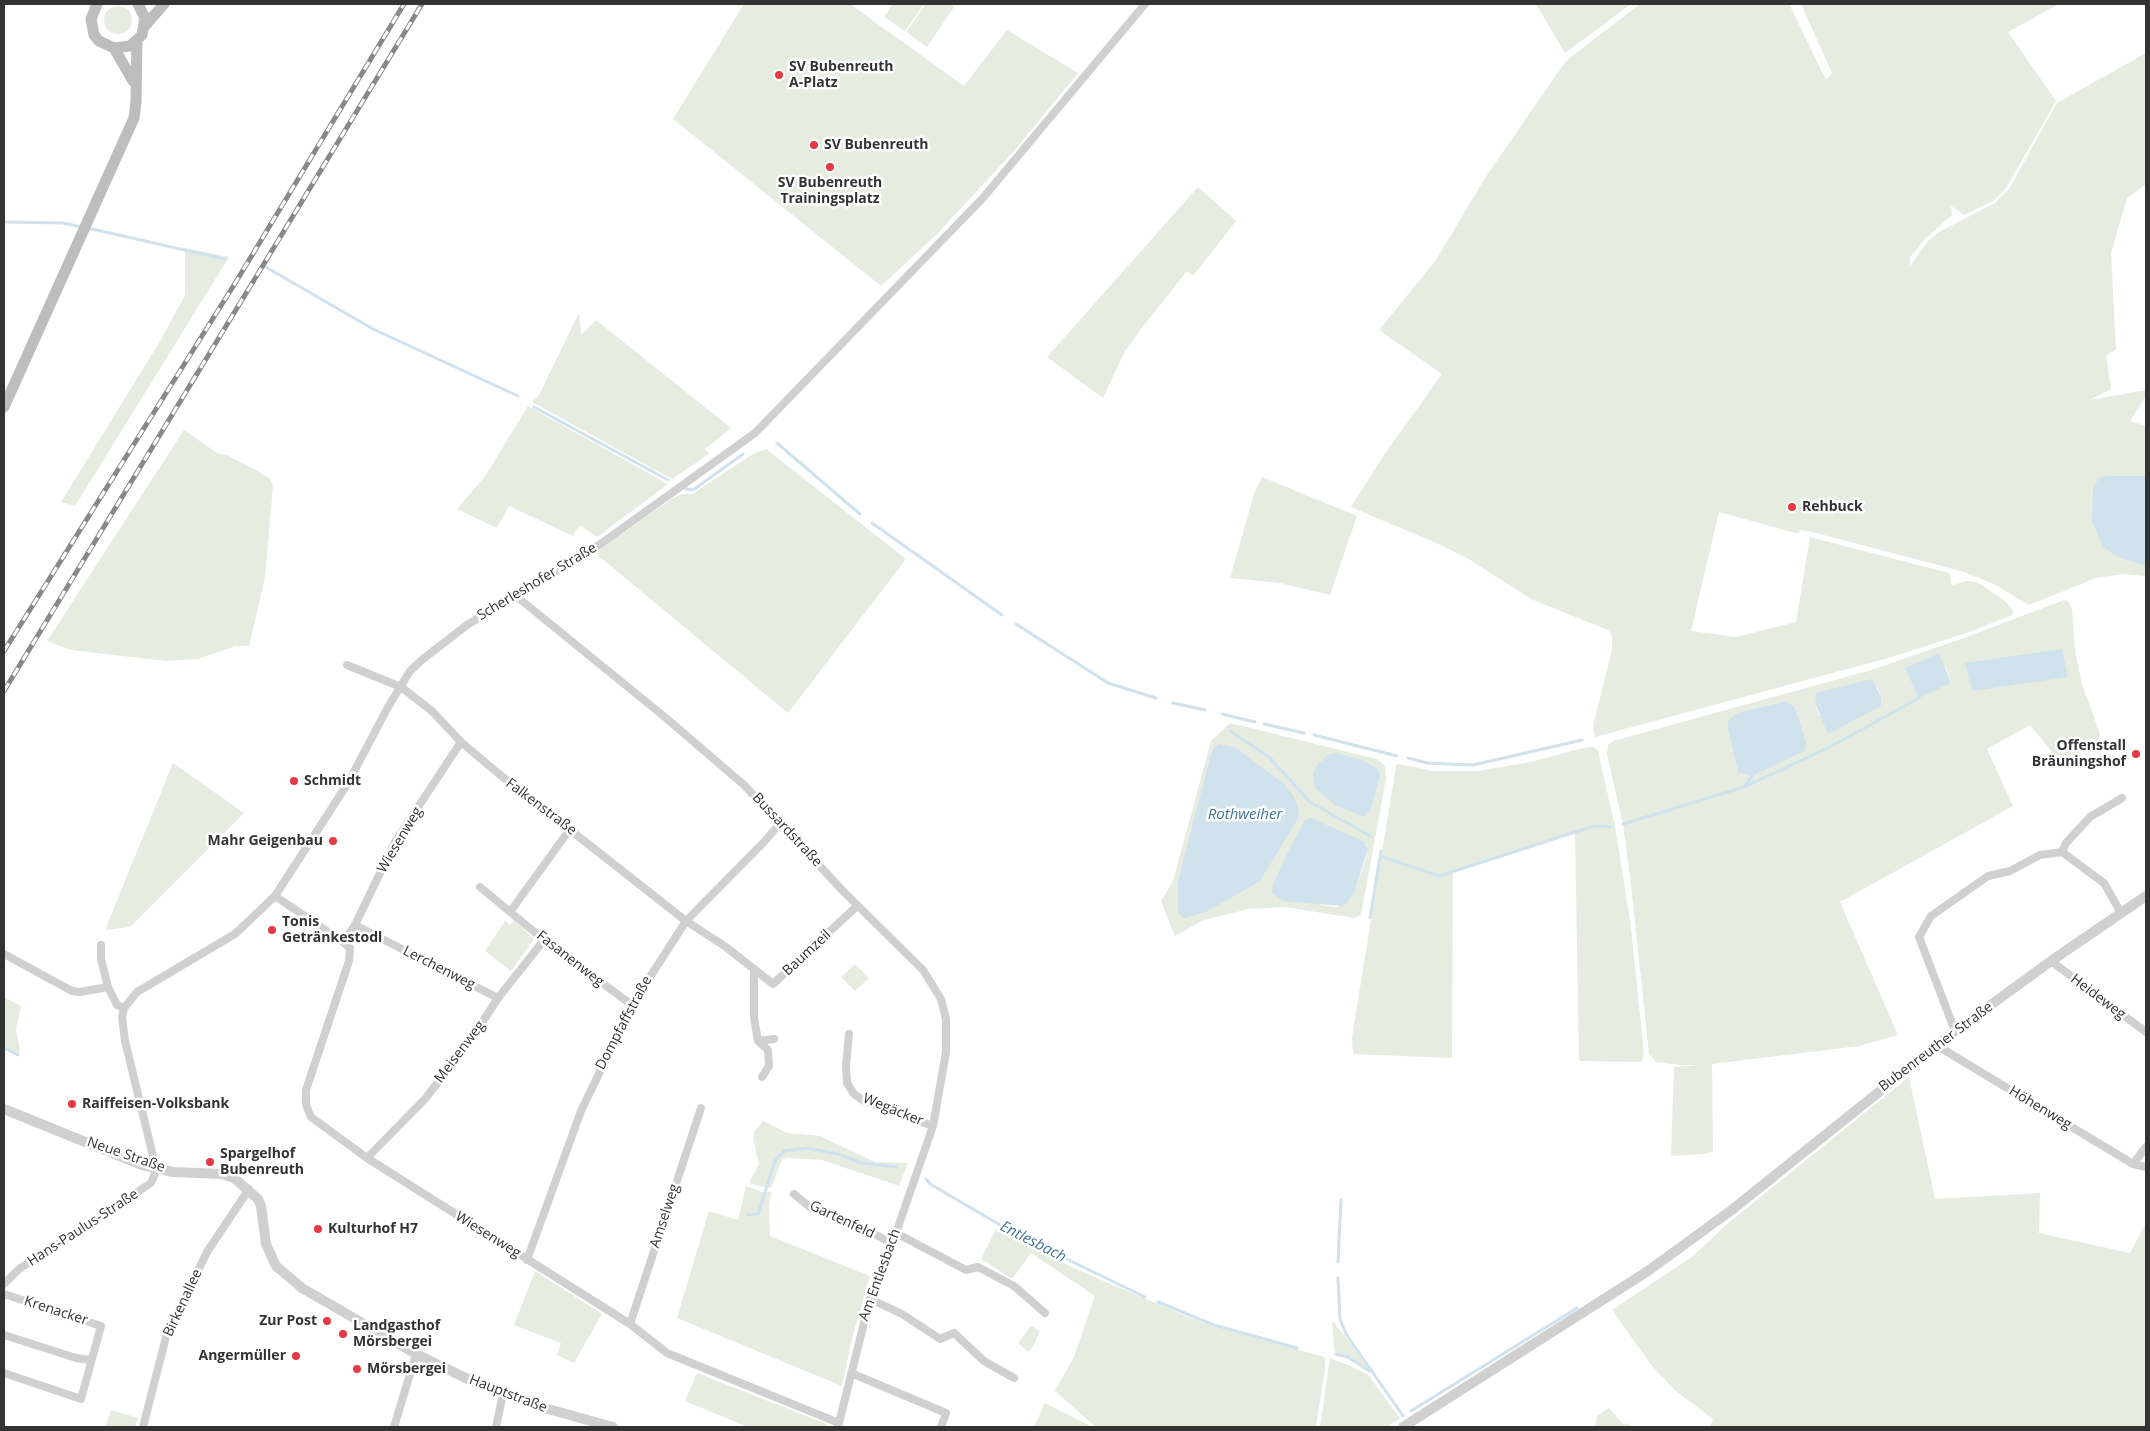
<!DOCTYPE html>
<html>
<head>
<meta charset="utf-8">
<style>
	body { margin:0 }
	#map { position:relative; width:2150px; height:1431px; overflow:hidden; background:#fff; font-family:"Open Sans",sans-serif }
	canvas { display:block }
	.frame { position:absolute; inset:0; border:5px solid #333; pointer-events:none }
</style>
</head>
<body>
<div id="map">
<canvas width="2150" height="1431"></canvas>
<div class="frame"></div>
</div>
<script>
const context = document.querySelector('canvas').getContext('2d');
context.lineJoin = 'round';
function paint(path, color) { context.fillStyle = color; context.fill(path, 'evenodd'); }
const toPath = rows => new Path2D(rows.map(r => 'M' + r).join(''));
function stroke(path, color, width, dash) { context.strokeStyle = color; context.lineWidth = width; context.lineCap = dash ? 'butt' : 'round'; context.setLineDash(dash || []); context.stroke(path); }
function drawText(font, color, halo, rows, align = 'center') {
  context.font = font + ' "Open Sans",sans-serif'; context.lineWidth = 5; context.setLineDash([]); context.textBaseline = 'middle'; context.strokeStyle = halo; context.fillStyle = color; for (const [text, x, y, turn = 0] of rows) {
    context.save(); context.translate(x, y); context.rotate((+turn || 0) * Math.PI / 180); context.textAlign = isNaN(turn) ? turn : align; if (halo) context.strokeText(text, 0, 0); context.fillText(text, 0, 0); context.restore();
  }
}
paint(toPath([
	[744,4,850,4,964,86,1007,30,1078,73,1013,152,937,234,881,286,673,119],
	[893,4,924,4,905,31,884,17],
	[926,4,949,4,954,7,927,47,906,32],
	[1536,4,1631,4,1565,53],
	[1640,4,1789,4,1826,80,1832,73,1801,4,2059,4,2008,32,2056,101,2006,188,1993,201,1964,215,1951,206,1952,215,1925,239,1910,257,1910,266,1929,240,1939,232,1995,203,2009,189,2057,103,2146,53,2146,184,2127,198,2111,253,2116,350,2106,355,2111,389,2090,400,2146,390,2146,396,2130,421,2146,426,2146,576,2123,574,2096,578,2029,605,1994,584,1961,571,1812,532,1800,530,1799,534,1719,512,1691,631,1736,637,1796,622,1810,537,1949,573,1952,585,1966,581,1977,582,2005,601,2014,612,2012,615,1972,631,1892,657,1595,737,1593,726,1612,650,1612,636,1608,630,1531,599,1467,558,1443,546,1351,507,1384,455,1442,374,1379,330,1436,260,1485,178,1561,68,1567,60],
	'104 20a14 14 0 1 1 28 0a14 14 0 1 1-28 0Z',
	[1198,187,1236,221,1193,276,1187,271,1141,329,1125,351,1103,398,1047,357],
	[185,248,229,257,75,506,61,502,162,338,185,295],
	[579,313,581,335,596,320,731,428,705,449,709,454,672,479,532,402,539,395],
	[528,406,668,484,597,537,580,525,573,536,509,506,497,528,457,509,486,475],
	[184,430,217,453,227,455,261,473,270,479,273,486,265,578,249,646,236,646,198,659,166,661,71,650,47,641],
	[766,449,906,559,788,713,595,553,673,498,683,494,692,494,753,454],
	[1262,477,1357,516,1330,595,1280,583,1230,578,1254,494],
	[2064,600,2068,601,2072,609,2075,650,2082,684,2100,734,2098,741,2062,764,2030,725,1987,749,2013,806,1840,902,1898,1035,1859,1046,1712,1064,1713,1151,1705,1154,1671,1156,1674,1067,1701,1065,1679,1065,1656,1062,1649,1053,1630,876,1623,824,1607,755,1608,745,1613,741,1868,671,1964,638],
	[1945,666,1951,683,1919,697],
	[1878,688,1881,706,1819,716,1815,703,1816,693],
	[1787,701,1796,709,1806,742,1738,773,1727,725,1741,712],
	[1230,723,1377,759,1385,766,1386,779,1361,915,1354,918,1285,907,1249,909,1204,920,1175,936,1161,901,1173,881,1211,741],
	[1366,844,1368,849,1366,859,1354,893,1347,903,1336,907,1320,905],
	[1587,747,1594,747,1598,751,1615,826,1631,927,1644,1054,1642,1062,1579,1061,1575,833,1453,872,1452,1058,1353,1054,1352,1037,1396,766,1398,764,1433,771,1477,771,1530,762],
	[173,763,244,813,130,927,105,930],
	[514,920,534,939,511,971,485,951,505,921,510,925],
	[855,964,869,978,855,991,841,977],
	[4,997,21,1006,16,1029,20,1050,18,1055,4,1048],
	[1909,1077,1935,1199,2040,1193,2039,1233,2130,1253,2146,1223,2146,1427,1710,1427,1713,1419,1676,1391,1652,1366,1612,1310,1692,1257,1726,1225],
	[763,1121,787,1133,820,1136,875,1162,908,1163,899,1186,822,1160,789,1158,783,1159,780,1164,771,1188,762,1187,749,1183,759,1164,753,1138,755,1131],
	[746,1186,762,1192,771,1192,769,1207,770,1236,870,1276,852,1338,842,1386,677,1318,709,1211,738,1220],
	[996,1229,1078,1270,1186,1316,1212,1326,1325,1357,1325,1369,1316,1427,1096,1427,1055,1391,1074,1357,1095,1296,1031,1253,1012,1279,981,1259],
	[535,1271,602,1314,574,1363,557,1355,561,1343,514,1325],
	[1332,1320,1352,1345,1371,1372,1334,1351],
	[1031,1326,1040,1331,1033,1347,1028,1352,1018,1343],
	[1330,1358,1353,1367,1368,1375,1400,1418,1386,1427,1320,1427],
	[697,1373,824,1423,828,1427,748,1427,685,1401],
	[1045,1403,1092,1427,1034,1427],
	[1609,1408,1624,1425,1626,1423,1631,1427,1595,1427,1597,1416],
	[111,1410,138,1418,135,1427,105,1427]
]), '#e6ecdf');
paint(toPath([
	[2107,476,2146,476,2146,566,2118,557,2103,547,2092,521,2093,488,2099,478],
	[2062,649,2068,677,1972,691,1965,663],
	[1939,653,1951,683,1919,698,1905,668],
	[1872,679,1881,697,1881,706,1828,734,1815,703,1816,693],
	[1787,701,1796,709,1806,742,1805,751,1753,775,1738,773,1727,725,1730,718,1741,712],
	[1218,744,1236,748,1284,784,1293,795,1299,809,1297,820,1260,881,1206,912,1184,918,1178,913,1178,881,1212,751],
	[1334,753,1360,759,1376,768,1380,774,1370,812,1364,817,1335,805,1315,788,1313,774,1317,765,1328,755],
	[1311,818,1363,841,1368,849,1354,893,1347,903,1342,906,1284,901,1272,893,1273,884,1290,848,1305,820]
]), '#cfe2ee');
stroke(toPath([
	[4,222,63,223,82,227],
	[88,228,224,259],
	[264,266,373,329,518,396],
	[534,407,668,480],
	[777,443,860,514],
	[686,489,693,490,743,454],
	[872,523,1002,615],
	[1016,624,1108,683,1156,698],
	[1173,703,1205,710],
	[1222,714,1255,722],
	[1264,724,1304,733],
	[1230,731,1269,757,1310,802,1372,837],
	[1314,735,1397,756],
	[1408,758,1427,763,1473,765,1582,740],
	[1744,787,1830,747,1919,698],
	[1623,824,1744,787,1753,775],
	[1380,856,1439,876,1594,826,1611,827],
	[1370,918,1381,851],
	[4,1048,18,1055],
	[926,1179,930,1184,1019,1236,1145,1297],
	[748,1215,758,1214,775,1161,784,1151,807,1148,838,1154,862,1163,896,1167],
	[1338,1262,1341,1200],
	[1338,1278,1340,1319,1346,1334,1403,1416],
	[1158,1302,1214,1325,1297,1348],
	[1336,1354,1348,1357,1369,1371],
	[1411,1411,1577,1308]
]), '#cfe2ee', 3);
stroke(toPath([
	[516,596,666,718,744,785,843,891,923,970,941,999,946,1019,946,1052,933,1126,896,1233,870,1299,838,1427],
	[347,665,401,687,432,711,461,742,499,774,686,921,726,947,773,984,857,906],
	[2062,852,2066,843,2090,817,2122,798],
	[480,887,544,940,632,1005],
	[275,896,343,942,350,948,349,961,306,1090,306,1105,311,1117,367,1158,630,1324,667,1353,839,1423],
	[510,912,570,829],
	[355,925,498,998],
	[343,942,355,925,395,842,461,742],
	[101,945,101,959,108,987,117,1005,124,1008],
	[4,954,72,991,80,992,108,987],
	[2051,961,2146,1032],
	[754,970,754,1018,758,1041,768,1050,769,1066,762,1077],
	[1955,1031,1919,937,1931,916,1988,876,2010,871,2040,855,2062,852,2104,883,2121,913],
	[849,1034,846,1066,847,1083,854,1094,864,1101,933,1126],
	[758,1041,774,1039],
	[1936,1045,2133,1164,2146,1167],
	[367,1158,425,1099,470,1041,498,998,544,940],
	[2133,1164,2146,1147],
	[794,1194,812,1209,840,1217,892,1243],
	[896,1233,966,1270,978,1267,1014,1286,1045,1313],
	[527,1260,581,1111,632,1005,686,921,765,841,781,822],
	[4,1284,19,1269,151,1183,155,1174,153,1156,125,1041,122,1017,124,1008,137,992,235,934,275,896,348,783,388,707,410,671,423,659,467,625,602,543,755,433,982,199,1145,4],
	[4,1294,101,1326,81,1399,4,1373],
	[870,1299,902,1314,940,1339,954,1333,984,1361,1014,1378],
	[630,1324,701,1108],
	[4,1335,76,1358,91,1360],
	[851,1373,946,1413,941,1427],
	[143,1427,166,1337,207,1252,249,1189],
	[394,1427,416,1354],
	[496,1427,503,1394]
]), '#d0d0d0', 8);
stroke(toPath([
	[4,1109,142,1165,173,1172,222,1174,234,1178,258,1199,261,1206,266,1244,276,1266,302,1288,416,1354,478,1384,548,1409,613,1427],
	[1403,1427,1648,1271,1733,1209,1955,1031,2051,961,2146,896]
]), '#d0d0d0', 10);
stroke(toPath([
	[97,4,91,19,94,35,99,41,114,48,130,46,142,35,145,18,138,4],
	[144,27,164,4],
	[114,48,133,81],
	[4,407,134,118,136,102,137,41]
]), '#bdbdbd', 11);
const rail = toPath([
	[4,651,234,285,404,4],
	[4,691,422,4]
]);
stroke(rail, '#888', 5);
stroke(rail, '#fff', 3, [9]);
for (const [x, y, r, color] of [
	[779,75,5,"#e63946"],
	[814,145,5,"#e63946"],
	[830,167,5,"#e63946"],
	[1792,507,5,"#e63946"],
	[2136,754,5,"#e63946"],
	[294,781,5,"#e63946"],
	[333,841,5,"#e63946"],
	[272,930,5,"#e63946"],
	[72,1104,5,"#e63946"],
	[210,1162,5,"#e63946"],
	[318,1229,5,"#e63946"],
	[327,1321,5,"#e63946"],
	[343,1334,5,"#e63946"],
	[296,1356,5,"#e63946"],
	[357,1369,5,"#e63946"]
]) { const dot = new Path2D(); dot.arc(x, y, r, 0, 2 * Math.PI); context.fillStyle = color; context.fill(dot); stroke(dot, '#fff', 2); }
drawText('bold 14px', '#333', '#fff', [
	["SV Bubenreuth",789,67],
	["A-Platz",789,83],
	["SV Bubenreuth",824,145],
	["SV Bubenreuth",830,183,"center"],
	["Trainingsplatz",830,199,"center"],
	["Rehbuck",1802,507],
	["Offenstall",2126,746,"right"],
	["Bräuningshof",2126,762,"right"],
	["Schmidt",304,781],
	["Mahr Geigenbau",323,841,"right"],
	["Tonis",282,922],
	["Getränkestodl",282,938],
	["Raiffeisen-Volksbank",82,1104],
	["Spargelhof",220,1154],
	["Bubenreuth",220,1170],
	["Kulturhof H7",328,1229],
	["Zur Post",317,1321,"right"],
	["Landgasthof",353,1326],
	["Mörsbergei",353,1342],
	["Angermüller",286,1356,"right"],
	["Mörsbergei",367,1369]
], 'left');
drawText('14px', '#333', '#fff', [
	["Scherleshofer Straße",537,582,-31],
	["Falkenstraße",541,807,37],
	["Bussardstraße",787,830,47],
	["Wiesenweg",400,840,-59],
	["Baumzeil",807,953,-43],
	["Fasanenweg",570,959,38],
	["Lerchenweg",439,968,27],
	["Heideweg",2098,997,37],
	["Dompfaffstraße",624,1023,-62],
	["Bubenreuther Straße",1936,1047,-37],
	["Meisenweg",460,1052,-53],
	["Höhenweg",2040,1108,31],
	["Wegäcker",893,1110,22],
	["Neue Straße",126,1155,19],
	["Amselweg",665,1216,-72],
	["Gartenfeld",842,1220,25],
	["Hans-Paulus-Straße",83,1228,-33],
	["Wiesenweg",488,1235,32],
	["Am Entlesbach",880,1275,-70],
	["Birkenallee",183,1303,-65],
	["Krenacker",56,1311,18],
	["Hauptstraße",508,1394,21]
]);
drawText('italic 15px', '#3f7597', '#fff', [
	["Rothweiher",1245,815],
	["Entlesbach",1033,1242,27]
]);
</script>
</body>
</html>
